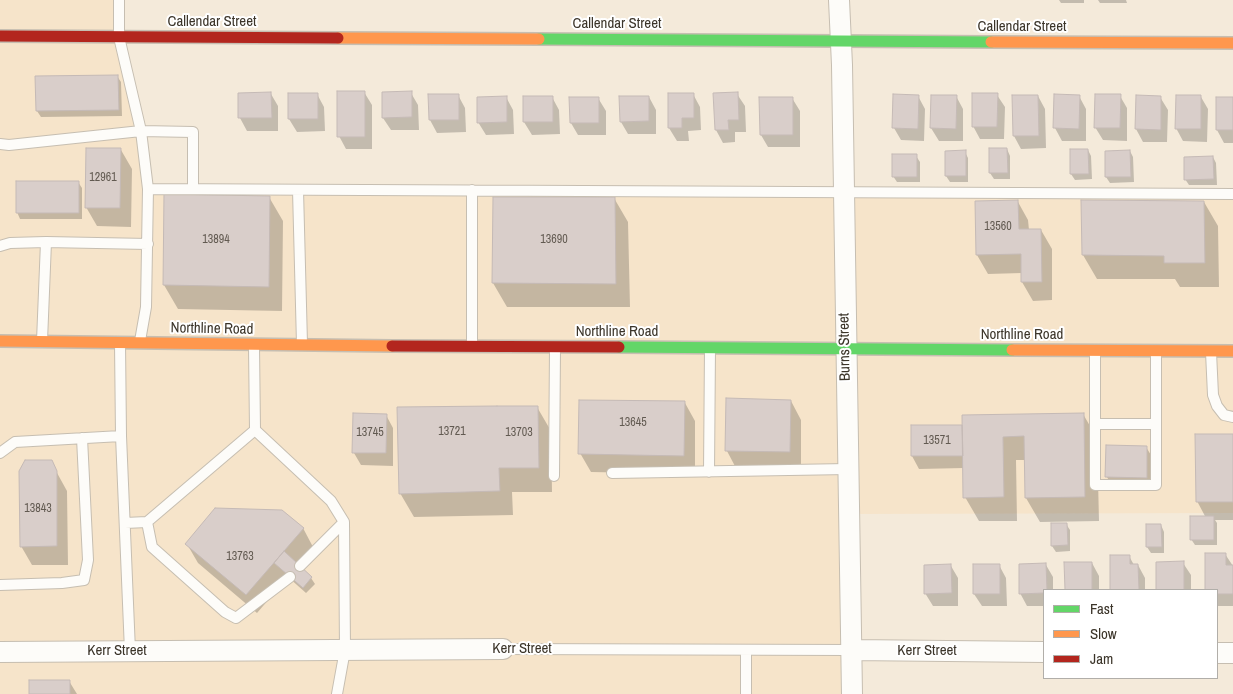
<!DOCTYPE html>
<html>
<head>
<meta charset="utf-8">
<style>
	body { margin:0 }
	#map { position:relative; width:1233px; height:694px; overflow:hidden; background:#f4eada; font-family:"Archivo Narrow",sans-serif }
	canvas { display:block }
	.legend { position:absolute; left:1043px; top:589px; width:175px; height:90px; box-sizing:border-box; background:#fff; border:1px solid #b1aea9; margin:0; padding:6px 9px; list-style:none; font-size:15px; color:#3b3429 }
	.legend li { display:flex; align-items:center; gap:10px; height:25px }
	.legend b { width:25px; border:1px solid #b1aea9 }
</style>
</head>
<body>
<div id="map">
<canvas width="1233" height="694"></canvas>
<ul class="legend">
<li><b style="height:6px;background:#63d668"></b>Fast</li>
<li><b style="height:6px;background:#ff974d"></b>Slow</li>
<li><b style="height:6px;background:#b3261e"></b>Jam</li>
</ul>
</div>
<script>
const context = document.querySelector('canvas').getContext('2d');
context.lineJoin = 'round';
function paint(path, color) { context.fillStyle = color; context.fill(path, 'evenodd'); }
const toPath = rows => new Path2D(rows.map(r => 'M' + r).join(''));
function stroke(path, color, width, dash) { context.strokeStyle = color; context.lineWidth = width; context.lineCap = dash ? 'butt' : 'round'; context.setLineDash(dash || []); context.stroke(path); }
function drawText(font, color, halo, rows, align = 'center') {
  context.font = font + ' "Archivo Narrow",sans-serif'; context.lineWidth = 4; context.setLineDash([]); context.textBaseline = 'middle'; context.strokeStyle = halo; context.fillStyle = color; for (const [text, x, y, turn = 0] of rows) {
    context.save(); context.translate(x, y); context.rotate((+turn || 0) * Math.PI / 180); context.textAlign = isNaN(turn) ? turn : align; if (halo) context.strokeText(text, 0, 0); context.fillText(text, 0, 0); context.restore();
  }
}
paint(toPath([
	[0,0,119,0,148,189,1233,194,1233,513,849,514,852,694,0,694]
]), '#f6e4ca');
paint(toPath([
	[1059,0,1084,0,1084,3,1061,3],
	[1098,0,1126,0,1127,3,1100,3],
	[117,76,121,82,122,116,41,117,37,111,37,77],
	[364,92,372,105,372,149,346,149,339,136],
	[411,93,418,105,419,130,391,130,383,118],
	[271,94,278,106,278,131,247,131,240,118],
	[317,94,324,107,325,131,297,132,289,119],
	[669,94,693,94,700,107,701,130,688,131,689,141,677,141,669,128],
	[715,94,737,94,745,106,746,132,735,132,735,142,723,143,716,130],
	[458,95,465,108,466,132,437,133,430,120],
	[997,95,1005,107,1004,139,980,139,973,126],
	[918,96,925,109,924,141,901,140,894,128],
	[956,96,963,109,963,141,939,141,931,128],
	[1038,96,1045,109,1046,148,1021,149,1014,136],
	[1055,96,1079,96,1086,109,1086,141,1062,141,1055,128],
	[1120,96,1127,108,1127,141,1103,140,1095,127],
	[506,97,513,110,514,134,486,135,478,122],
	[552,97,559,110,560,134,532,135,524,122],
	[649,97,656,110,656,134,628,134,621,122],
	[1160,97,1168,110,1167,142,1143,142,1136,129],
	[1201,97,1208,109,1207,142,1183,141,1176,128],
	[598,98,606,111,606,135,578,135,571,123],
	[792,98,800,111,800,147,768,147,761,135],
	[1233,98,1233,143,1224,143,1217,130],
	[1007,149,1010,156,1010,179,994,179,990,173],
	[121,150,132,169,131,227,97,226,86,207],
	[1088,150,1091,156,1092,179,1075,180,1071,174],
	[1130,151,1133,157,1134,182,1110,183,1106,177],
	[965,152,968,158,968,182,950,182,946,176],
	[916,156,920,162,920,182,897,182,893,176],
	[1213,157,1216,163,1217,185,1189,185,1185,179],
	[78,182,82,188,82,219,20,219,17,212],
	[165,195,269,197,283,221,282,311,178,309,164,285],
	[614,198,628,222,630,307,507,307,493,283],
	[976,202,1018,202,1028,220,1029,230,1041,230,1052,249,1052,300,1033,301,1022,282,1022,273,988,274,977,255],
	[1204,202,1218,226,1219,287,1180,287,1175,279,1097,279,1083,255],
	[791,401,801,420,801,471,737,470,727,451],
	[685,403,695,421,695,474,591,472,580,453],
	[537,407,551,431,552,492,512,492,513,515,414,517,400,493],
	[1083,414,1097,438,1099,521,1040,522,1026,498,1026,460,1016,460,1017,521,979,521,965,497,964,468,919,469,912,456,961,426,964,430],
	[386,415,393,428,393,466,361,465,354,453],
	[1233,435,1233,520,1215,520,1217,523,1217,545,1195,545,1191,539,1206,518,1197,501],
	[1146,447,1154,460,1153,490,1114,490,1107,477],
	[51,462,67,491,68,565,32,565,21,546],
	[1066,524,1070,530,1070,551,1056,552,1052,546],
	[1161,525,1164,532,1164,553,1151,553,1147,547,1147,526],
	[303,528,313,547,298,566,311,578,315,584,306,593,288,577,257,613,198,563,187,544],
	[1225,554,1233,566,1233,606,1217,606,1217,590,1206,590,1206,555],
	[1111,556,1129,556,1134,565,1138,565,1145,578,1145,590,1112,590],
	[1066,563,1092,563,1099,576,1099,590,1066,590],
	[1157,563,1183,563,1191,575,1191,590,1158,590],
	[999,565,1006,578,1007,606,982,606,974,594],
	[1046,565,1053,577,1053,590,1044,590,1044,606,1027,606,1020,593],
	[951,566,958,578,958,606,933,606,925,593],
	[69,681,77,694,30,694]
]), '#0003');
const building = toPath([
	[118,75,119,110,36,111,35,76,118,75],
	[337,91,365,91,365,137,337,137,337,91],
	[412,91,412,117,382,118,382,92,412,91],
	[271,92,272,118,238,118,238,93,271,92],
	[738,92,739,120,728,120,729,130,715,130,713,93,738,92],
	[288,93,318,93,318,119,288,119,288,93],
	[668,93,694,93,694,118,682,118,682,128,668,128,668,93],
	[972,93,998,93,997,127,972,127,972,93],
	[428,94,459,94,459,120,429,120,428,94],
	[893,94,919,95,918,129,892,128,893,94],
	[1054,94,1080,95,1079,129,1053,128,1054,94],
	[1095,94,1121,94,1120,128,1094,128,1095,94],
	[931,95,957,95,956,129,930,128,931,95],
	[1012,95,1038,95,1039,136,1013,136,1012,95],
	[1136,95,1161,96,1161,130,1135,129,1136,95],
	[1176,95,1201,95,1201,129,1175,129,1176,95],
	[507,96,507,122,477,123,477,97,507,96],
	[523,96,553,96,553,122,523,122,523,96],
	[619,96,649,96,649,121,620,122,619,96],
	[569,97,599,97,599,123,570,123,569,97],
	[759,97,793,97,793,135,760,135,759,97],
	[1216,97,1233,97,1233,130,1216,130,1216,97],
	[86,148,121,148,120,208,85,208,86,148],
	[989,148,1007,148,1008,173,989,173,989,148],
	[1070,149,1088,149,1089,174,1070,174,1070,149],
	[966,150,966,176,945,176,945,151,966,150],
	[1130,150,1131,177,1105,177,1105,151,1130,150],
	[892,154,917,154,917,177,892,177,892,154],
	[1213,156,1214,179,1184,180,1184,157,1213,156],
	[16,181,79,181,79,213,16,213,16,181],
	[164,194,270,196,269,287,163,285,164,194],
	[493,197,615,197,616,284,492,283,493,197],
	[1018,200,1019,229,1041,229,1042,282,1021,282,1021,254,976,255,975,201,1018,200],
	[1081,200,1204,201,1205,263,1164,263,1164,256,1082,255,1081,200],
	[726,398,791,400,790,452,725,451,726,398],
	[579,400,685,401,684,456,578,454,579,400],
	[497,406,538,406,539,468,499,468,500,491,399,494,397,407,497,406],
	[353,413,387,414,386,453,352,453,353,413],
	[1084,413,1085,497,1025,498,1024,436,1003,437,1004,497,963,498,962,415,1084,413],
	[911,425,962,425,963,456,911,456,911,425],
	[1195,434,1233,434,1233,502,1196,502,1195,434],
	[1106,445,1147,446,1147,478,1105,477,1106,445],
	[25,460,52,460,57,471,57,546,20,547,19,471,25,460],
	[215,508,282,510,304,528,246,595,185,544,215,508],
	[1190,516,1214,516,1214,540,1190,540,1190,516],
	[1051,523,1067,523,1068,545,1051,546,1051,523],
	[1146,524,1161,524,1162,547,1146,547,1146,524],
	[284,551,312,577,303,588,274,563,284,551],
	[1205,553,1226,553,1226,565,1233,565,1233,594,1217,594,1217,590,1205,590,1205,553],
	[1110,555,1130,555,1130,564,1138,564,1139,590,1110,590,1110,555],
	[1184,561,1184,590,1156,590,1156,562,1184,561],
	[1064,562,1092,562,1092,590,1065,590,1064,562],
	[1046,563,1047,590,1044,590,1044,593,1019,594,1019,564,1046,563],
	[951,564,952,593,924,594,924,565,951,564],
	[973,564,1000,564,1000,594,973,594,973,564],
	[29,680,70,680,70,694,29,694,29,680]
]);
paint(building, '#d9ceca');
stroke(building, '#c5bab6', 1);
const lane = toPath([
	[119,0,119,37,141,131,148,189,146,307,140,341],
	[0,144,9,145,141,131,193,132,193,189],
	[148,189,1233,194],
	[298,190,302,344],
	[46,242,148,244],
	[0,246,10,243,46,242,42,341],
	[472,345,472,190],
	[254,346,255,430],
	[1095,351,1095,485,1156,485,1156,351],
	[1211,352,1213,395,1217,406,1224,415,1233,417],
	[1095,424,1156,424],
	[121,436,130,651],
	[0,453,15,442,121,436,120,343],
	[709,472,710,348],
	[612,473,848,469],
	[554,476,555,348],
	[125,523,147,522],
	[300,566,344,522],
	[290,577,236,618,225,612,152,547,147,522,255,430,331,501,344,522,345,650,337,694],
	[0,585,62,583,84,580,88,560,82,438],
	[503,649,851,650],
	[746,650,746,694]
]);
const street = toPath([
	[839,0,842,65,852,694],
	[851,650,1044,652],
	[0,652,503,649],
	[1217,653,1233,653]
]);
const fast = toPath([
	[539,39,991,42],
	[619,347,1012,350]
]);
const slow = toPath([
	[338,38,539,39],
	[991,42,1233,43],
	[0,341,392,346],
	[1012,350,1233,351]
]);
const jam = toPath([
	[0,36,338,38],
	[392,346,619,347]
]);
stroke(lane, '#c6beb1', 12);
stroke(street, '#c6beb1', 22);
stroke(fast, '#c6beb1', 14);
stroke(slow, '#c6beb1', 14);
stroke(jam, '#c6beb1', 14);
stroke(lane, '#fdfcf9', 10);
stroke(street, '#fdfcf9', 20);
stroke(fast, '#63d668', 11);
stroke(slow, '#ff974d', 11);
stroke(jam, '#b3261e', 11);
drawText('12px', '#625a51', null, [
	["12961",103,178],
	["13560",998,227],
	["13894",216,240],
	["13690",554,240],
	["13645",633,423],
	["13721",452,432],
	["13745",370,433],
	["13703",519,433],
	["13571",937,441],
	["13843",38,509],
	["13763",240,557]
]);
drawText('15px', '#3b3429', '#fff', [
	["Callendar Street",212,22],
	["Callendar Street",617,24],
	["Callendar Street",1022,27],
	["Northline Road",212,329,1],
	["Northline Road",617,332],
	["Northline Road",1022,335],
	["Burns Street",845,347,-91],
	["Kerr Street",522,649],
	["Kerr Street",117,651],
	["Kerr Street",927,651]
]);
</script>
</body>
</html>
